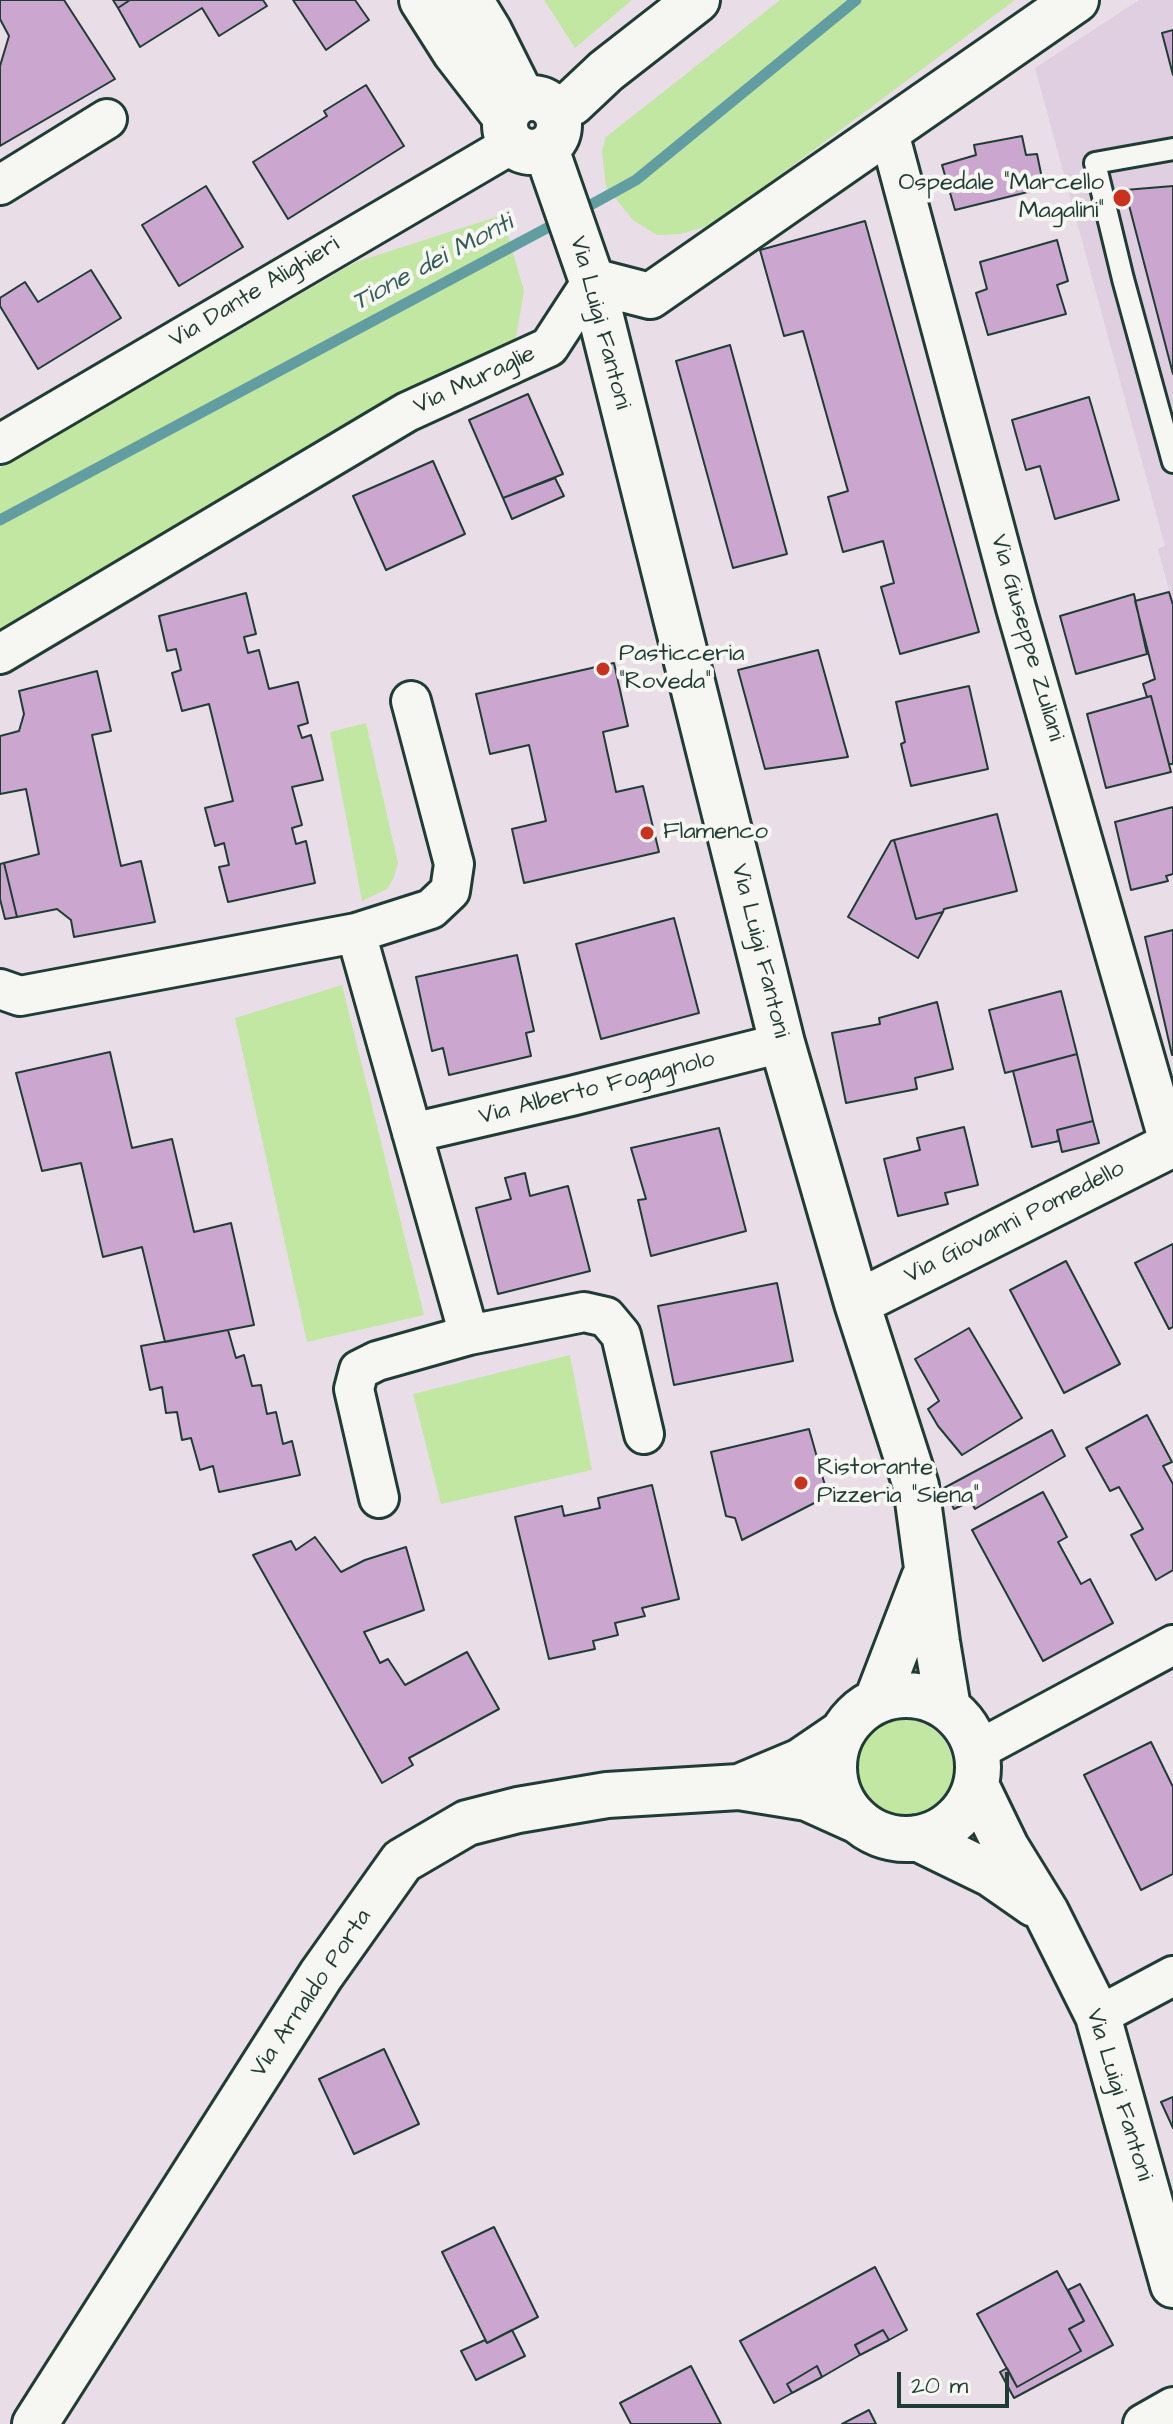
<!DOCTYPE html>
<html>
<head>
<meta charset="utf-8">
<style>
	body { margin:0 }
	#map { position:relative; width:1173px; height:2424px; overflow:hidden; background:#e9dee8; font-family:"Architects Daughter",sans-serif }
	canvas { display:block }
	.scale { position:absolute; left:897px; top:2372px; width:112px; height:36px; box-sizing:border-box; border:4px solid #1f3d34; border-top:0; padding-left:10px; font-size:24px; line-height:28px; white-space:nowrap; color:#1f3d34; -webkit-text-stroke:6px #f6f6f2; paint-order:stroke }
</style>
</head>
<body>
<div id="map">
<canvas width="1173" height="2424"></canvas>
<div class="scale">20 m</div>
</div>
<script>
const context = document.querySelector('canvas').getContext('2d');
context.lineJoin = 'round';
function paint(path, color) { context.fillStyle = color; context.fill(path, 'evenodd'); }
const toPath = rows => new Path2D(rows.map(r => 'M' + r).join(''));
function stroke(path, color, width, dash) { context.strokeStyle = color; context.lineWidth = width; context.lineCap = dash ? 'butt' : 'round'; context.setLineDash(dash || []); context.stroke(path); }
function drawText(font, color, halo, rows, align = 'center') {
  context.font = font + ' "Architects Daughter",sans-serif'; context.lineWidth = 8; context.setLineDash([]); context.textBaseline = 'middle'; context.strokeStyle = halo; context.fillStyle = color; for (const [text, x, y, turn = 0] of rows) {
    context.save(); context.translate(x, y); context.rotate((+turn || 0) * Math.PI / 180); context.textAlign = isNaN(turn) ? turn : align; if (halo) context.strokeText(text, 0, 0); context.fillText(text, 0, 0); context.restore();
  }
}
paint(toPath([
	[1139,0,1173,0,1173,605,1158,549,1165,546,1035,68]
]), '#e0cee1');
paint(toPath([
	[544,0,632,0,575,48],
	[780,0,1015,0,714,224,681,234,657,235,633,220,606,187,602,151,606,137],
	[502,215,524,291,514,349,372,414,0,631,0,468,356,262],
	[366,723,398,863,394,877,387,889,362,901,330,732],
	[342,985,424,1315,307,1342,235,1018],
	[570,1355,592,1470,441,1504,413,1394],
	'857 1768a48 48 0 1 1 96 0a48 48 0 1 1-96 0Z'
]), '#c1e7a2');
stroke(toPath([
	[576,213,636,180,856,0],
	[0,520,560,221]
]), '#629ea1', 11);
const building = toPath([
	[0,0,64,0,115,79,0,146,0,66,9,36,0,19,0,0],
	[113,0,130,0,118,8,113,0],
	[130,0,263,0,267,6,219,36,202,8,140,47,118,8,130,0],
	[293,0,355,0,369,20,326,50,293,0],
	[1173,30,1173,75,1162,33,1173,30],
	[366,85,404,146,288,219,253,162,327,116,324,111,366,85],
	[1022,136,1026,155,1037,154,1044,188,955,210,942,165,976,155,974,145,1022,136],
	[206,186,243,247,179,286,142,225,206,186],
	[1173,186,1173,374,1125,190,1173,186],
	[865,221,979,632,900,654,881,587,894,583,883,541,843,552,828,497,848,491,803,331,784,336,760,250,865,221],
	[1057,240,1068,281,1057,285,1066,314,988,335,976,293,987,289,980,262,1057,240],
	[91,270,121,318,38,369,0,306,0,298,25,282,38,302,91,270],
	[730,345,787,554,733,568,676,361,730,345],
	[528,394,563,474,503,498,469,420,528,394],
	[1089,397,1119,500,1055,519,1040,466,1026,470,1012,420,1089,397],
	[433,461,465,534,386,570,353,496,433,461],
	[555,478,564,496,512,519,503,498,555,478],
	[1169,592,1173,605,1173,764,1169,764,1151,696,1147,697,1143,684,1155,679,1135,601,1169,592],
	[246,593,256,634,244,637,248,653,259,650,269,689,298,682,308,723,298,726,302,738,311,735,323,780,292,787,302,825,292,828,296,844,306,841,315,883,228,902,219,867,229,865,224,843,215,846,205,808,233,801,209,704,182,711,172,673,181,670,176,649,167,651,159,616,246,593],
	[1134,594,1147,654,1076,674,1060,616,1134,594],
	[818,650,848,757,765,769,738,670,818,650],
	[614,663,628,726,603,732,616,792,643,786,659,852,524,883,512,829,546,821,529,745,490,754,476,694,614,663],
	[97,671,111,731,92,735,121,866,141,861,155,922,74,937,71,920,57,909,17,917,4,863,39,854,26,789,0,794,0,736,19,731,24,714,19,691,97,671],
	[969,686,988,769,911,786,901,744,905,742,896,702,969,686],
	[1151,696,1171,772,1106,788,1087,714,1151,696],
	[1173,807,1173,874,1166,876,1168,881,1131,890,1115,822,1173,807],
	[997,814,1017,891,944,909,943,912,916,919,894,840,997,814],
	[894,840,916,919,943,912,918,958,848,917,891,841,894,840],
	[4,863,17,917,5,919,0,899,0,864,4,863],
	[674,918,699,1013,601,1039,576,944,674,918],
	[1173,930,1173,1055,1172,1055,1145,937,1173,930],
	[517,955,534,1031,526,1033,531,1056,449,1075,443,1048,432,1051,416,977,517,955],
	[1061,991,1077,1054,1005,1073,989,1010,1061,991],
	[937,1002,953,1069,915,1078,917,1089,846,1103,832,1033,880,1024,879,1018,937,1002],
	[110,1052,132,1148,172,1139,194,1232,231,1223,254,1325,165,1342,142,1247,103,1257,81,1163,42,1171,16,1073,110,1052],
	[1077,1054,1093,1121,1057,1130,1059,1141,1032,1147,1013,1071,1077,1054],
	[1093,1121,1099,1143,1062,1152,1057,1130,1093,1121],
	[964,1127,978,1185,945,1193,948,1204,898,1216,884,1159,920,1150,917,1138,964,1127],
	[719,1128,746,1231,651,1256,638,1200,646,1199,631,1148,719,1128],
	[525,1173,530,1196,568,1186,590,1271,498,1294,476,1208,511,1199,505,1178,525,1173],
	[1173,1244,1173,1327,1169,1329,1135,1263,1173,1244],
	[1066,1261,1120,1364,1064,1393,1010,1290,1066,1261],
	[777,1283,793,1361,674,1385,658,1306,777,1283],
	[969,1328,1022,1418,962,1455,938,1426,928,1409,939,1401,915,1359,969,1328],
	[228,1330,236,1358,244,1355,252,1386,261,1385,267,1414,276,1412,283,1444,292,1441,300,1475,219,1492,213,1466,200,1470,191,1438,182,1440,177,1412,166,1413,162,1387,150,1390,141,1346,228,1330],
	[1147,1415,1172,1462,1163,1466,1173,1484,1173,1570,1156,1580,1131,1535,1143,1529,1119,1487,1110,1491,1086,1448,1147,1415],
	[809,1429,828,1496,742,1540,735,1518,726,1516,711,1452,809,1429],
	[1052,1430,1065,1456,975,1509,971,1501,954,1509,944,1488,1052,1430],
	[652,1485,679,1599,642,1608,645,1616,615,1623,618,1635,593,1641,595,1649,549,1659,515,1517,562,1506,564,1516,600,1508,598,1498,652,1485],
	[1043,1492,1067,1537,1058,1542,1081,1584,1090,1579,1113,1623,1043,1661,972,1530,1043,1492],
	[315,1537,341,1572,365,1560,406,1547,424,1610,364,1632,380,1663,388,1659,405,1685,467,1652,499,1709,409,1758,413,1765,382,1783,253,1555,291,1541,296,1550,315,1537],
	[1151,1742,1173,1787,1173,1874,1141,1890,1084,1775,1151,1742],
	[384,2049,419,2124,354,2154,319,2079,384,2049],
	[1173,2097,1173,2128,1161,2102,1173,2097],
	[494,2227,538,2317,487,2343,442,2252,494,2227],
	[875,2267,907,2330,889,2340,883,2330,855,2345,860,2355,822,2377,817,2366,787,2384,792,2393,774,2403,740,2341,875,2267],
	[1057,2271,1084,2321,1069,2329,1081,2351,1017,2387,977,2314,1057,2271],
	[1080,2284,1113,2345,1014,2398,1000,2372,1007,2368,1017,2387,1081,2351,1069,2329,1084,2321,1068,2290,1080,2284],
	[512,2330,525,2356,476,2380,461,2351,485,2340,487,2343,512,2330],
	[883,2330,889,2340,860,2355,855,2345,883,2330],
	[691,2366,721,2424,631,2424,620,2403,691,2366],
	[817,2366,822,2377,792,2393,787,2384,817,2366],
	[869,2410,876,2424,842,2424,869,2410]
]);
paint(building, '#cba7d0');
stroke(building, '#1f3d34', 2);
const lane = toPath([
	[1173,149,1095,163,1123,279,1173,462]
]);
const street = toPath([
	[888,129,1016,608,1170,1146],
	[0,185,107,119],
	[0,444,512,144],
	[0,654,407,412,549,347,592,281],
	[356,933,431,909,450,891,454,864,411,701],
	[0,989,20,996,356,933,469,1335],
	[412,1133,571,1096,782,1043],
	[379,1498,354,1389,359,1370,377,1361,469,1335,584,1312,606,1317,621,1335,644,1434],
	[976,1751,1173,1645],
	[1098,2016,1173,1976],
	[1143,2424,1173,2407]
]);
const secondary = toPath([
	[422,0,455,52,506,118],
	[470,0,489,31,523,99],
	'505 125a27 27 0 1 1 54 0a27 27 0 1 1-54 0Z',
	[554,109,572,103,606,71,697,0],
	[546,149,592,281,782,1043,857,1303,916,1486,937,1642,948,1708],
	[592,281,650,296,1076,0],
	[857,1303,1173,1144],
	'834 1767a72 72 0 1 1 144 0a72 72 0 1 1-144 0Z',
	[877,1700,924,1578],
	[976,1785,1006,1847,1046,1912,1098,2016,1173,2285],
	[739,1787,801,1761,842,1733],
	[917,1838,991,1874,1034,1904],
	[35,2424,321,1975,402,1861,467,1823,518,1810,607,1795,739,1787,807,1798,858,1821]
]);
stroke(lane, '#1f3d34', 26);
stroke(street, '#1f3d34', 44);
stroke(secondary, '#1f3d34', 50);
stroke(lane, '#f6f6f2', 20);
stroke(street, '#f6f6f2', 38);
stroke(secondary, '#f6f6f2', 44);
for (const [x, y, r, color] of [
	[1122,198,10,"#c8321e"],
	[603,669,8,"#c8321e"],
	[647,833,8,"#c8321e"],
	[801,1483,8,"#c8321e"]
]) { const dot = new Path2D(); dot.arc(x, y, r, 0, 2 * Math.PI); context.fillStyle = color; context.fill(dot); stroke(dot, '#f6f6f2', 3); }
drawText('24px', '#1f3d34', '#f6f6f2', [
	["Ospedale \"Marcello",1104,184,"right"],
	["Magalini\"",1104,212,"right"],
	["Pasticceria",619,655],
	["\"Roveda\"",619,683],
	["Flamenco",663,833],
	["Ristorante",817,1469],
	["Pizzeria \"Siena\"",817,1497]
], 'left');
drawText('24px', '#1f3d34', '#f6f6f2', [
	["Via Dante Alighieri",255,293,-31],
	["Via Luigi Fantoni",599,323,75],
	["Via Muraglie",475,381,-25],
	["Via Giuseppe Zuliani",1026,638,74],
	["Via Luigi Fantoni",759,951,76],
	["Via Alberto Fogagnolo",597,1089,-14],
	["Via Giovanni Pomedello",1015,1223,-27],
	["Via Arnaldo Porta",312,1994,-56],
	["Via Luigi Fantoni",1118,2095,73]
]);
drawText('italic 26px', '#355d58', '#f6f6f2', [
	["Tione dei Monti",433,264,-28]
]);
</script>
</body>
</html>
